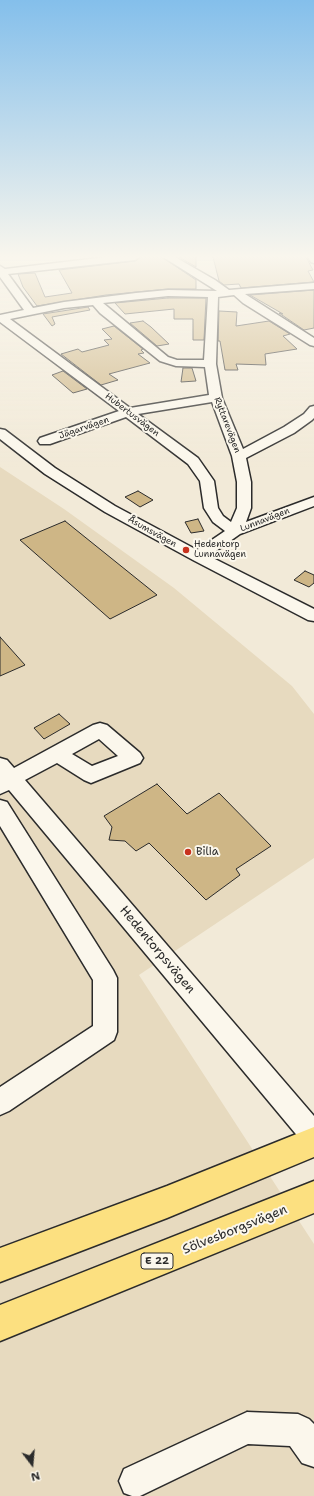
<!DOCTYPE html>
<html>
<head>
<meta charset="utf-8">
<style>
	body { margin:0 }
	#map { position:relative; width:314px; height:1496px; overflow:hidden; background:#f2ead8; font-family:"Shantell Sans",sans-serif }
	canvas { display:block }
	.north { position:absolute; left:12px; top:1444px; width:40px; height:40px; -webkit-text-stroke:3px #fbf7ec; paint-order:stroke; rotate:164deg; font-size:11px; font-weight:700; line-height:16px; text-align:center; color:#2b2b2b }
	.north::after { content:''; display:block; margin:auto; width:14px; height:18px; background:#2b2b2b; clip-path:polygon(50% 0,100% 100%,50% 72%,0 100%) }
</style>
</head>
<body>
<div id="map">
<canvas width="314" height="1496"></canvas>
<div class="north">N</div>
</div>
<script>
const context = document.querySelector('canvas').getContext('2d');
context.lineJoin = 'round';
function paint(path, color) { context.fillStyle = color; context.fill(path, 'evenodd'); }
const toPath = rows => new Path2D(rows.map(r => 'M' + r).join(''));
function stroke(path, color, width, dash) { context.strokeStyle = color; context.lineWidth = width; context.lineCap = dash ? 'butt' : 'round'; context.setLineDash(dash || []); context.stroke(path); }
function drawText(font, color, halo, rows, align = 'center') {
  context.font = font + ' "Shantell Sans",sans-serif'; context.lineWidth = 4; context.setLineDash([]); context.textBaseline = 'middle'; context.strokeStyle = halo; context.fillStyle = color; for (const [text, x, y, turn = 0] of rows) {
    context.save(); context.translate(x, y); context.rotate((+turn || 0) * Math.PI / 180); context.textAlign = isNaN(turn) ? turn : align; if (halo) context.strokeText(text, 0, 0); context.fillText(text, 0, 0); context.restore();
  }
}
paint(toPath([
	[0,467,64,509,174,588,292,686,314,714,314,858,139,975,314,1244,314,1496,0,1496]
]), '#e7dabf');
const building = toPath([
	[140,257,162,257,196,280,196,289,168,289,106,295,37,306,23,287,18,274,35,273,45,297,72,293,59,270,135,261,140,257],
	[179,257,196,257,196,267,179,257],
	[213,257,306,257,313,270,308,271,314,282,241,288,239,284,224,285,219,281,213,257],
	[314,290,314,328,304,330,279,313,283,314,250,295,314,290],
	[168,298,206,298,204,340,193,340,193,319,174,319,174,309,125,314,115,303,168,298],
	[88,307,90,310,52,317,55,324,52,326,43,314,88,307],
	[219,311,237,312,236,326,269,321,290,334,283,336,297,349,265,354,266,365,236,364,238,370,225,370,220,341,218,341,219,311],
	[143,321,151,327,169,344,157,346,130,323,143,321],
	[114,326,143,349,141,350,144,353,138,354,150,363,109,374,118,380,101,385,61,354,78,349,82,352,109,345,104,340,112,339,102,329,114,326],
	[183,368,192,368,196,381,181,382,183,368],
	[63,371,87,389,73,393,52,375,63,371],
	[138,491,153,500,140,507,125,497,138,491],
	[198,519,204,531,191,533,185,522,198,519],
	[65,521,157,595,110,619,20,540,65,521],
	[305,571,314,575,314,583,309,587,294,580,305,571],
	[0,637,25,665,0,676,0,637],
	[59,714,70,724,44,739,34,728,59,714],
	[157,784,187,814,219,793,271,846,236,869,240,875,206,900,149,843,136,851,125,841,109,840,112,827,104,816,157,784]
]);
paint(building, '#ceb686');
stroke(building, '#2b2b2b', 1);
const minor = toPath([
	[107,257,139,257,135,260,8,274,33,308,64,302,136,293,168,290,217,291,163,257,175,257,215,280,229,290,314,283,314,289,245,294,314,338,314,346,310,345,243,303,234,295,218,297,216,364,222,398,243,449,284,427,304,414,310,407,314,406,314,418,312,420,294,433,246,458,251,482,251,508,246,522,314,497,314,506,240,534,209,556,314,609,314,621,308,620,193,560,105,512,45,474,0,439,0,429,5,430,55,468,115,506,197,550,225,531,213,522,204,508,200,481,188,464,126,417,50,444,40,444,38,441,40,438,119,411,0,322,0,315,24,310,0,277,0,266,5,269,107,257],
	[168,296,208,297,204,360,177,360,168,357,103,303,168,296],
	[93,305,100,313,160,361,176,366,205,367,209,395,130,408,10,319,64,308,93,305],
	[212,402,232,456,237,482,237,508,231,522,223,516,218,508,214,481,198,458,138,414,212,402],
	[308,257,314,257,314,263,311,262,308,257],
	[100,723,107,725,140,753,143,758,140,763,91,783,84,780,57,763,25,780,314,1116,314,1149,305,1145,9,790,0,794,0,758,7,760,14,768,93,725,100,723],
	[99,739,118,756,92,766,72,754,99,739],
	[0,800,7,802,113,970,117,978,117,1032,114,1040,9,1111,0,1115,0,1087,93,1026,93,980,0,826,0,800],
	[247,1412,298,1414,309,1419,314,1424,314,1467,302,1463,290,1446,248,1444,140,1496,132,1496,124,1493,119,1481,124,1469,247,1412]
]);
const highway = toPath([
	[314,1127,314,1157,167,1218,0,1282,0,1248,167,1186,314,1127],
	[314,1181,314,1213,0,1341,0,1305,314,1181]
]);
stroke(minor, '#2b2b2b', 3);
stroke(highway, '#2b2b2b', 3);
paint(minor, '#fbf7ec');
paint(highway, '#fce080');
const sky = context.createLinearGradient(0, 0, 0, 467);
sky.addColorStop(0, '#84bfeb');
sky.addColorStop(0.55, '#f9f6ed');
sky.addColorStop(1, '#f9f6ed00');
context.fillStyle = sky;
context.fillRect(0, 0, 314, 467);
for (const [x, y, r, color] of [
	[186,550,4,"#c8321e"],
	[188,852,4,"#c8321e"]
]) { const dot = new Path2D(); dot.arc(x, y, r, 0, 2 * Math.PI); context.fillStyle = color; context.fill(dot); stroke(dot, '#fbf7ec', 1.5); }
drawText('9px', '#2b2b2b', '#fbf7ec', [
	["Hubertusvägen",132,415,37],
	["Ryttarevägen",227,425,69],
	["Jägarvägen",84,428,-19],
	["Lunnavägen",265,520,-21],
	["Åsumsvägen",152,532,29]
]);
drawText('9px', '#2b2b2b', '#fbf7ec', [
	["Hedentorp",194,545],
	["Lunnavägen",194,555]
], 'left');
for (const [x, y, w] of [
	[157,1261,32]
]) { const box = new Path2D(); box.roundRect(x - w / 2, y - 8, w, 16, 3); context.fillStyle = '#fbf7ec'; context.fill(box); stroke(box, '#2b2b2b', 1); }
drawText('bold 10px', '#2b2b2b', null, [
	["E 22",157,1261]
]);
drawText('11px', '#2b2b2b', '#fbf7ec', [
	["Bilia",196,852]
], 'left');
drawText('13px', '#2b2b2b', '#fbf7ec', [
	["Hedentorpsvägen",157,950,50],
	["Sölvesborgsvägen",235,1230,-22]
]);
</script>
</body>
</html>
